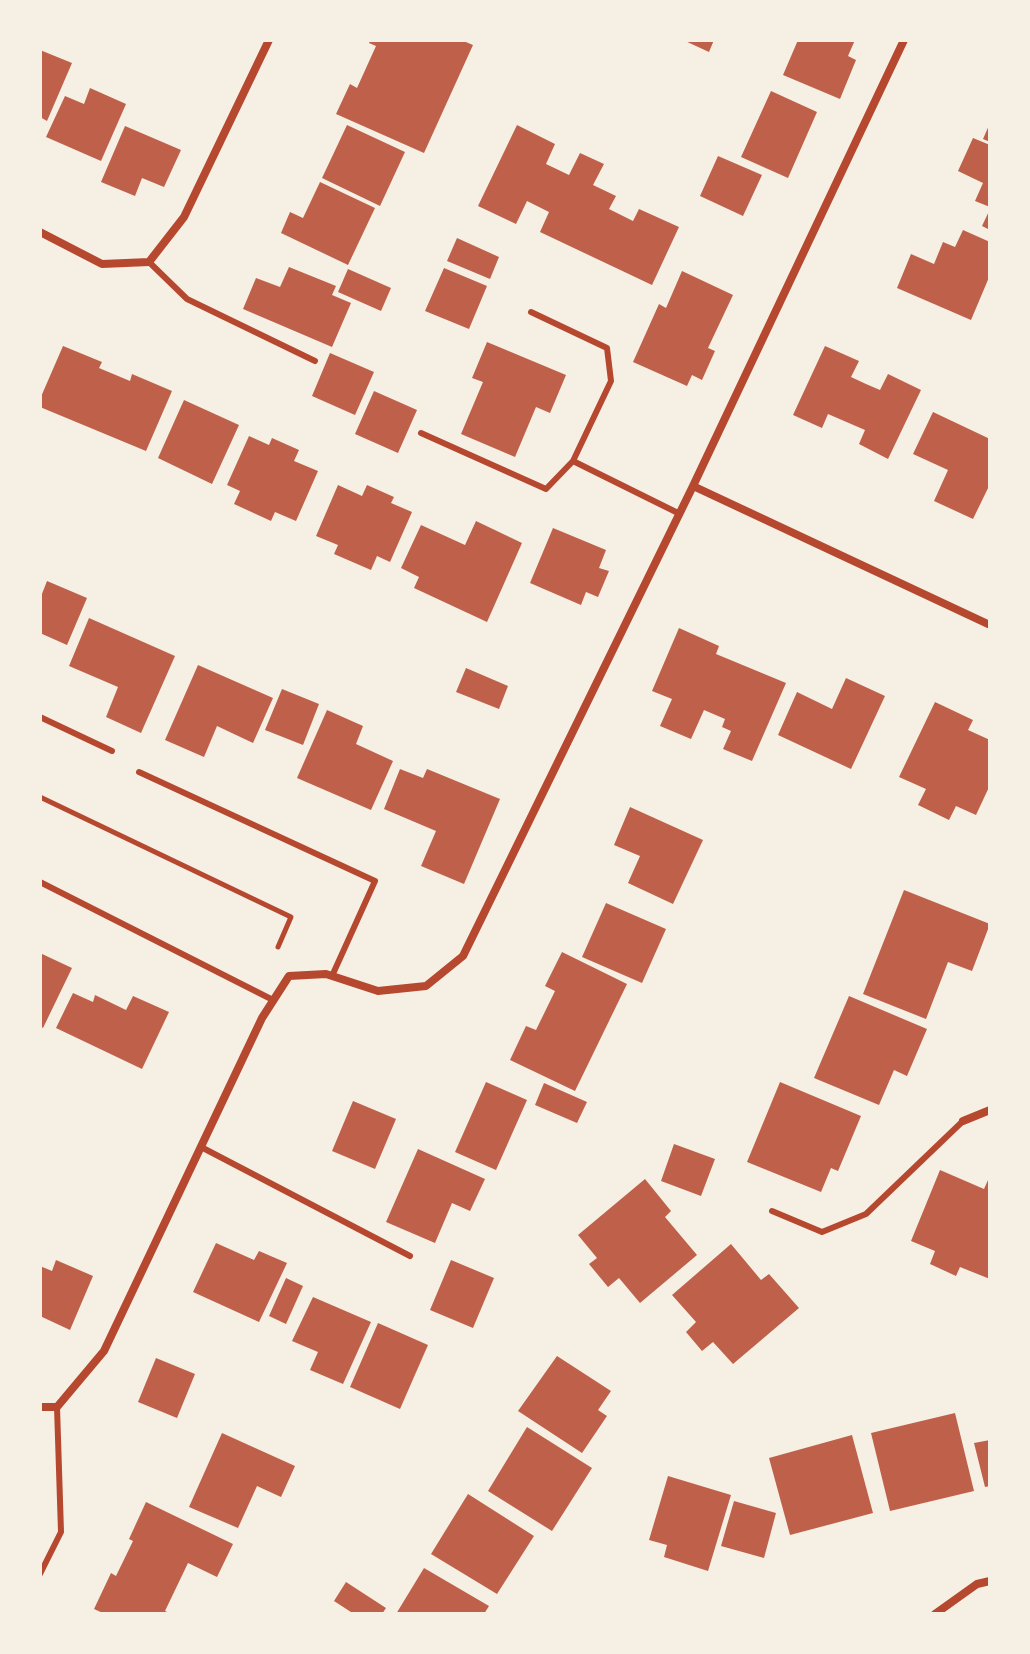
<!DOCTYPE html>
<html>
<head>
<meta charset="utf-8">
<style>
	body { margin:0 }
	#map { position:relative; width:1030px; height:1654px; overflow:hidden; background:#f6efe4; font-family:Karla,sans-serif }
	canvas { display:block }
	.frame { position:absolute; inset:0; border:42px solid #f6efe4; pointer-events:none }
</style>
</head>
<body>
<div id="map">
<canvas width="1030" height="1654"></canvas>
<div class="frame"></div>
</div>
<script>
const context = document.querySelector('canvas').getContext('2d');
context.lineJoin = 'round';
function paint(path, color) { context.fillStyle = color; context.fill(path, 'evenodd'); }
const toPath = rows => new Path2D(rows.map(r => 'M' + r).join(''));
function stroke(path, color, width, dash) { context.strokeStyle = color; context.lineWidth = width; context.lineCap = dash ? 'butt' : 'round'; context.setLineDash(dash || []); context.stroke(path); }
paint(toPath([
	[370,40,461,40,473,45,424,153,336,114,350,84,357,88,376,46,369,43],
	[683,40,714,40,709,52],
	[798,40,855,40,848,56,856,60,840,99,783,75],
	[40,50,72,63,47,121,40,117],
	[90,88,126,104,101,161,46,137,65,96,84,104],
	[771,91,817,112,788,178,741,157],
	[990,123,990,142,983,139],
	[347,125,405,152,380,206,322,178],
	[517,125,555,144,546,164,569,175,580,153,604,164,593,185,616,196,609,209,633,221,639,209,679,227,652,285,540,232,549,212,527,201,516,224,478,206],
	[125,126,181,150,164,187,142,178,135,196,101,182],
	[973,138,990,145,990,207,975,201,983,183,958,171],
	[718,156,762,175,743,216,700,196],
	[320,182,375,208,348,265,281,233,290,212,303,218],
	[990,209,990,230,982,226],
	[963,230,990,242,990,275,971,320,897,288,911,254,934,264,943,242,955,247],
	[457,238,499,257,490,279,447,261],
	[289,267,336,286,332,295,351,303,332,347,243,309,256,278,280,287],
	[444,268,487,286,469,329,425,311],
	[348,269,391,288,381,311,338,292],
	[682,271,733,295,708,348,715,351,702,380,692,375,687,386,633,362,659,304,666,308],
	[487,342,566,375,550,413,536,407,515,457,461,434,483,382,472,378],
	[63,346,102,362,99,368,130,381,132,374,172,391,146,451,40,407,40,399],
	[825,346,859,361,851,377,866,384,880,390,888,374,921,390,888,459,859,444,865,430,828,414,822,428,793,415],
	[330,353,374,372,355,415,312,396],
	[374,391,417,410,398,453,355,434],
	[184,400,239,425,212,484,158,458],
	[933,412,990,439,990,484,973,519,934,501,948,470,913,454],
	[249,436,269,445,272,438,299,450,294,461,318,471,296,521,275,512,271,521,234,504,240,491,227,485],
	[338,485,362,496,367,485,394,497,391,503,412,512,390,562,377,556,371,570,334,554,338,545,316,536],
	[476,521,522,543,487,622,414,588,419,577,401,568,421,525,465,545],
	[553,528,606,550,599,568,609,571,598,597,586,592,581,605,530,583],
	[47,581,87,598,67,645,40,633,40,599],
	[89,618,175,656,141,733,106,717,118,687,69,666],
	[679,628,719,646,716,654,786,683,752,761,723,749,731,731,722,727,725,719,704,710,691,739,660,726,672,699,652,691],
	[198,665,273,698,253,743,217,726,204,757,165,740],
	[466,668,508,686,499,709,456,692],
	[846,678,885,696,851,769,778,735,797,692,832,709],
	[282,689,319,704,303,745,265,730],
	[935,702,973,720,968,730,990,740,990,785,976,815,956,806,949,820,918,805,926,789,899,777],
	[327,710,363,726,356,744,393,761,371,810,297,778],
	[400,769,423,778,427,769,500,799,464,884,421,866,436,831,384,809],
	[630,807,703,840,673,904,628,883,640,856,614,845],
	[904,890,990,924,972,971,948,962,926,1019,863,994],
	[606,903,666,929,642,983,582,957],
	[562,952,627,984,575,1091,510,1060,526,1026,536,1030,555,991,545,986],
	[40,953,72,968,43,1028,40,1026],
	[73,993,93,1002,95,995,126,1010,133,996,169,1012,142,1069,56,1028],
	[849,996,927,1029,907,1076,894,1070,879,1105,814,1078],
	[486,1082,527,1100,496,1170,455,1152],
	[780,1082,861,1116,838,1171,831,1168,821,1192,747,1162],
	[544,1083,587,1102,577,1123,535,1105],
	[353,1101,396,1119,375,1169,332,1151],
	[674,1144,715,1159,701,1196,661,1181],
	[418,1149,485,1179,470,1211,452,1203,435,1243,386,1222],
	[940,1170,984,1189,988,1180,990,1181,990,1279,960,1267,956,1276,930,1264,935,1251,911,1241],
	[645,1179,671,1211,665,1217,697,1255,640,1303,619,1278,608,1287,589,1264,597,1258,578,1235],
	[216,1243,254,1260,259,1251,287,1263,259,1322,193,1292],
	[731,1244,761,1280,769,1274,799,1308,733,1364,713,1342,702,1351,686,1332,696,1322,672,1295],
	[56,1260,93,1276,70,1330,40,1316,40,1266,52,1271],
	[451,1260,494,1278,473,1328,430,1310],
	[286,1278,303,1286,286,1324,269,1316],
	[313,1297,371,1322,343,1384,310,1370,318,1352,292,1341],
	[378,1323,428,1345,400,1409,350,1387],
	[557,1356,611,1391,598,1410,607,1416,582,1453,518,1411],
	[156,1358,195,1374,177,1418,138,1402],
	[955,1413,974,1491,890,1511,871,1433],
	[527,1427,592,1468,552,1531,488,1491],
	[222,1433,295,1466,281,1497,257,1486,238,1528,189,1507],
	[852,1435,873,1513,790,1535,769,1458],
	[990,1440,990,1486,985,1487,974,1443],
	[668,1476,731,1495,708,1571,664,1557,667,1545,649,1540],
	[468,1494,534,1536,497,1594,431,1554],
	[734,1501,776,1513,764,1558,721,1546],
	[146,1502,233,1544,217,1577,188,1563,165,1611,172,1614,105,1614,94,1609,111,1573,116,1576,133,1541,129,1539],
	[424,1568,489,1606,484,1614,396,1614],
	[346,1582,386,1608,382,1614,354,1614,334,1601]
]), '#bf614a');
stroke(toPath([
	[40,797,291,917,278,947]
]), '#b5482f', 5);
stroke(toPath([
	[149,262,187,299,315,361],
	[531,312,607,348,611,381,573,461,680,514],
	[421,433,546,489,573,461],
	[40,717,112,751],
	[139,772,375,881,332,976],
	[40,882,273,1000],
	[201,1147,410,1256],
	[772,1211,822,1232,866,1214,963,1121],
	[40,1574,61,1532,57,1407]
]), '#b5482f', 6);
stroke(toPath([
	[40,232,102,264,149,262,184,217,269,40],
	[693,486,990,625],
	[963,1121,990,1110],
	[40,1407,57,1407,104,1351,262,1018,289,976,326,974,378,991,426,986,463,956,693,486,904,40],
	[935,1614,977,1584,990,1581]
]), '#b5482f', 8);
</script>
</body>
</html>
